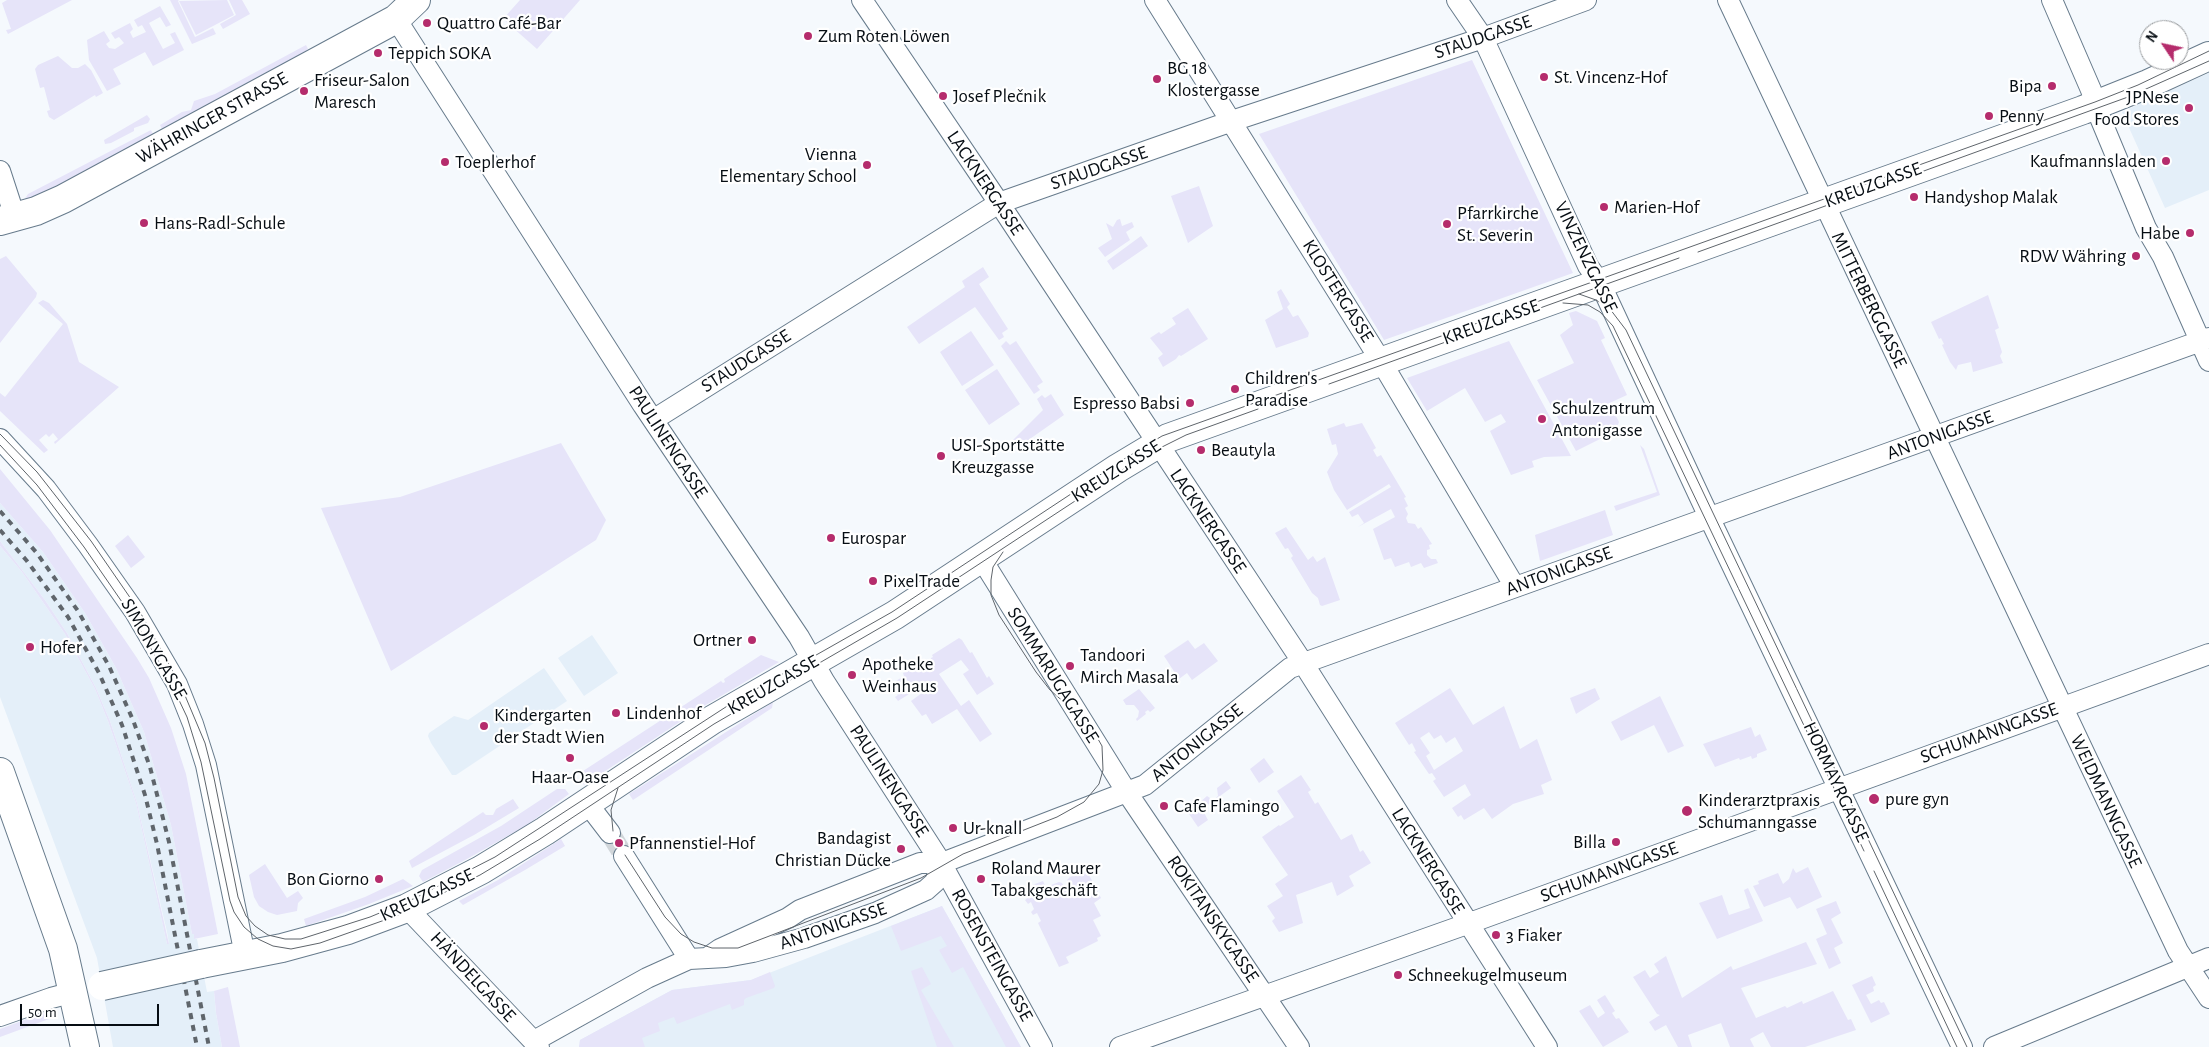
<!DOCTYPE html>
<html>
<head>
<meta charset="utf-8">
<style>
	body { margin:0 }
	#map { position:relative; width:2209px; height:1047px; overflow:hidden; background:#f5f9fd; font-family:"Alegreya Sans",sans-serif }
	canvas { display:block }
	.north { position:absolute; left:2139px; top:20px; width:50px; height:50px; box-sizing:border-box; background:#fff; border:1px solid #9b9ea1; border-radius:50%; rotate:304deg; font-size:14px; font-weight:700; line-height:20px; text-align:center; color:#060d13 }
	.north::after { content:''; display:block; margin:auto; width:18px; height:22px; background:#b52c6c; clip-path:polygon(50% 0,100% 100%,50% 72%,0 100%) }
	.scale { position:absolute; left:20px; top:1004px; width:139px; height:22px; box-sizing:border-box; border:2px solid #060d13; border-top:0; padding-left:6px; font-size:15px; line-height:18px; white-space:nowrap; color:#060d13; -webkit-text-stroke:4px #fff; paint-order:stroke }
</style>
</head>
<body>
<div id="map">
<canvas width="2209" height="1047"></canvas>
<div class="north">N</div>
<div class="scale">50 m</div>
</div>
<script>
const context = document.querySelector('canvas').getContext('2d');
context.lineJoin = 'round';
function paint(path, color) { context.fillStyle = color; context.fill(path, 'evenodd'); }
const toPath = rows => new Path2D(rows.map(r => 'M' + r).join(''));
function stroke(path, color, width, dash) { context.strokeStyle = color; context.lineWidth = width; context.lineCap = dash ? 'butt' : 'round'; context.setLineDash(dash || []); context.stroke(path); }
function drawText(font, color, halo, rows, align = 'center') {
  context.font = font + ' "Alegreya Sans",sans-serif'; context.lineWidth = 4.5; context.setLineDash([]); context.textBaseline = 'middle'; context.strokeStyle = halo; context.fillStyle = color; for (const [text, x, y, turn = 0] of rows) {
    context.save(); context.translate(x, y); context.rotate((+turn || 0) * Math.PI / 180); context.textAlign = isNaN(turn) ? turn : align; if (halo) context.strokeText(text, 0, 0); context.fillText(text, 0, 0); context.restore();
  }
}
paint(toPath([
	[2209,73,2209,190,2165,208,2122,112],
	[0,503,43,552,85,613,116,668,144,732,171,825,192,934,194,934,194,939,197,939,207,992,214,991,216,1013,222,1047,113,1047,97,958,0,697,0,546,22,572,65,634,95,689,108,721,136,803,167,944,169,944,167,932,137,803,110,721,96,688,67,633,45,600,0,541],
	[592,635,618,673,584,696,558,658],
	[544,668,567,701,456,775,452,775,431,743,428,736,429,733,454,716,468,720],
	[942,906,1021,1047,579,1047,580,1040,672,990,751,980]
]), '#e4eff9');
paint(toPath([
	[7,0,72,0,8,34,6,30,11,29,2,3],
	[170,0,179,0,178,1,195,37,213,28,216,34,192,44],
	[227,0,234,15,196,35,179,1],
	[229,0,242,0,250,14,223,29,220,24,236,15],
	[520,0,580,0,537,49,503,19],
	[160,6,171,25,166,27,160,17,149,23,163,49,175,43,170,34,175,32,184,50,153,66,145,52,113,69,121,84,107,91,89,60,87,40,104,31,110,41,106,44,109,48,115,49,124,43,119,37,115,39,111,33,130,23,133,29,130,32,133,38,146,32,142,25,138,27,134,20],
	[306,45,308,49,302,54,163,131,160,125,182,112,191,110,194,101,215,94],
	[58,56,72,68,78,68,85,64,91,70,103,93,96,97,95,95,54,120,49,117,47,111,50,110,44,87,40,88,35,69,38,65],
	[1472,60,1573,273,1384,340,1259,134],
	[147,115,150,119,148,123,134,128,134,131,111,143,105,144,104,140],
	[151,130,154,136,45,194,24,200,28,194],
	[1199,186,1213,226,1188,243,1171,196],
	[1120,219,1122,226,1132,222,1134,227,1126,232,1130,240,1105,257,1098,248,1112,239,1106,223,1113,227,1117,220],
	[1141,236,1148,246,1113,270,1107,261],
	[6,256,37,293,36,297,0,343,0,259],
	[983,267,989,277,979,284,1008,329,1002,333,1004,337,999,340,975,307,919,344,907,327,965,287,962,281],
	[1281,289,1290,304,1287,307,1293,317,1298,315,1309,333,1308,337,1276,348,1265,320,1283,309,1277,292],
	[1988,295,1999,328,1995,330,2002,352,2000,356,2003,363,1973,372,1971,362,1958,365,1956,370,1950,362,1942,345,1944,344,1941,338,1939,339,1931,322],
	[43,300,49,303,67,324,79,362,119,387,55,444,54,442,58,439,53,433,49,437,46,434,39,440,48,450,44,453,0,411,0,393,5,397,63,324,38,303],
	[1188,308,1208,339,1181,356,1179,355,1176,359,1163,367,1158,358,1163,354,1150,338,1159,332,1161,334,1176,324,1172,318],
	[1576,311,1597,321,1605,338,1601,340,1627,395,1603,406,1606,411,1612,408,1619,422,1617,427,1606,436,1576,451,1537,380,1574,363,1560,335,1573,325,1569,313],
	[971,331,994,365,962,386,940,352],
	[1006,341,1010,345,1016,341,1043,382,1037,386,1040,390,1034,394,1001,346],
	[1509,341,1571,456,1544,457,1532,461,1534,467,1511,475,1490,431,1506,422,1501,414,1485,422,1465,388,1427,411,1407,378],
	[997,369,1020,404,989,425,965,390],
	[1051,394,1064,415,1017,448,1012,441,1043,410,1037,399,1042,395,1045,398],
	[1344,423,1346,427,1362,423,1376,448,1373,450,1377,457,1381,455,1406,497,1404,498,1408,506,1405,508,1408,514,1406,518,1408,523,1415,524,1418,529,1421,527,1432,544,1429,545,1430,549,1427,550,1427,555,1431,559,1436,559,1438,563,1424,568,1421,563,1411,567,1409,562,1395,567,1391,558,1384,560,1373,529,1395,517,1391,509,1358,527,1364,523,1358,514,1352,517,1349,512,1391,487,1389,484,1347,510,1334,490,1327,472,1338,454,1336,444,1332,445,1327,429],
	[561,443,606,520,596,540,391,671,321,508,400,497],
	[1640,445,1644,449,1660,495,1616,511,1614,506,1657,492],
	[0,469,50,530,137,658,149,678,171,728,186,774,218,934,194,939,194,934,192,934,171,825,144,732,116,668,85,613,43,552,0,503],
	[1605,510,1613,535,1540,561,1535,535],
	[1286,527,1308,560,1313,556,1317,562,1325,557,1340,600,1322,606,1320,605,1318,598,1312,593,1291,558,1293,556,1288,548,1285,549,1275,533],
	[128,535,145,557,131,568,115,546],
	[0,541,45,600,67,633,96,688,110,721,137,803,169,944,167,944,136,803,108,721,95,689,65,634,22,572,0,546],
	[959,638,962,640,970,653,972,652,987,678,989,676,994,684,977,695,963,674,969,670,961,660,939,674,961,706,969,700,992,734,980,742,957,709,932,724,926,714,922,716,911,701,922,693,919,688,898,701,895,697,898,695,891,684,904,676,903,673,917,665,927,669,929,667,931,658,933,657,932,655],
	[1188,640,1195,649,1204,643,1218,661,1192,680,1187,673,1179,679,1164,656],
	[761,655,779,662,704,706,584,785,580,779,583,771,721,681,723,683,725,682,724,679],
	[1450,688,1473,725,1504,706,1520,749,1537,739,1552,780,1541,785,1544,794,1513,804,1492,819,1484,808,1464,820,1461,815,1458,817,1452,808,1471,795,1465,784,1444,797,1433,781,1436,779,1432,773,1429,774,1414,752,1416,751,1412,743,1409,745,1395,723],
	[1429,732,1434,739,1441,735,1446,743,1455,737,1463,751,1434,770,1426,756,1430,753,1420,738],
	[1595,688,1600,699,1576,714,1570,698],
	[1139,689,1155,708,1150,712,1148,710,1145,712,1146,714,1137,721,1136,719,1138,717,1139,711,1134,705,1126,705,1123,700],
	[1660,696,1684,746,1668,753,1654,725,1621,741,1611,722],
	[773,702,772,708,633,800,629,794],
	[1751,727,1755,737,1760,734,1767,750,1757,754,1757,757,1752,759,1751,756,1740,760,1739,758,1715,767,1703,744],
	[1264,758,1274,772,1259,783,1250,769],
	[1301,775,1311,790,1308,792,1315,804,1318,802,1341,840,1352,834,1360,852,1363,850,1371,863,1349,876,1354,886,1337,896,1332,882,1296,895,1303,923,1279,932,1272,921,1275,918,1267,906,1283,896,1275,884,1288,875,1262,837,1279,825,1280,826,1294,817,1277,791],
	[1226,781,1231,788,1202,809,1208,820,1198,827,1187,811,1197,800,1199,803,1207,796,1213,800,1218,796,1217,788],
	[557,789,565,789,569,794,527,825,467,859,423,882,419,876,422,870,501,826],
	[513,799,519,808,474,835,412,868,409,861,483,812,486,815,493,815,496,809],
	[561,839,565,846,525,870,463,905,459,901,498,880],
	[265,864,287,898,298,891,303,898,298,903,297,911,277,915,268,912,259,906,254,897,249,875],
	[1808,867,1822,897,1797,909,1790,897,1764,907,1753,886,1759,884,1758,881,1778,873,1783,884,1789,879,1793,868,1796,873],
	[1087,871,1101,898,1094,903,1101,916,1093,920,1101,936,1097,938,1098,941,1066,957,1069,963,1059,967,1038,923,1041,921,1037,913,1033,915,1031,912,1034,909,1031,902,1028,904,1025,900,1029,897,1024,888,1043,881,1046,887,1059,882,1062,883,1065,888,1069,886,1067,880,1070,877],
	[403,879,413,886,369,904,306,926,304,919,365,897],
	[1748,888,1763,921,1717,939,1699,903,1722,895,1729,915,1750,908,1744,890],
	[1836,901,1841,913,1831,919,1843,943,1834,948,1841,963,1829,969,1816,939,1827,934,1816,909],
	[942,906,1021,1047,1006,1047,963,967,952,973,939,950,947,946,941,936,901,951,891,926],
	[1806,942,1817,964,1741,988,1756,1018,1785,1006,1787,1008,1802,1001,1803,1004,1833,991,1848,1020,1851,1019,1856,1030,1805,1047,1771,1047,1763,1032,1750,1039,1754,1047,1730,1047,1721,1023,1688,1035,1692,1047,1678,1047,1666,1025,1655,1031,1649,1022,1660,1015,1657,1014,1633,977,1645,970,1650,978,1659,972,1654,964,1666,956,1682,998,1731,966,1733,970],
	[922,967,931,984,921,990,954,1047,937,1047,911,971],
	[770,972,775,986,774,988,746,998,744,1000,744,1005,732,1010,730,1004,677,1024,674,1017,658,1023,660,1031,642,1038,645,1047,579,1047,580,1040,672,990,751,980],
	[1872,976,1876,985,1873,987,1874,991,1866,995,1871,1004,1879,1000,1881,1003,1884,1002,1890,1014,1871,1023,1852,985],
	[228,987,240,1047,222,1047,216,1013,214,991],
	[1605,995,1615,1011,1612,1013,1616,1019,1619,1018,1629,1032,1603,1047,1579,1011,1590,1005,1598,1018,1605,1013,1597,1000],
	[46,1012,49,1019,0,1037,0,1029]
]), '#e6e4f9');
stroke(toPath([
	[610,833,624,856]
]), '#d1d6da', 20, [20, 10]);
const street = toPath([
	[862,0,999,203,1303,663,1547,1047],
	[1155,0,1379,358,1515,587],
	[1457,0,1483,38,1588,266,1600,283,1709,517,1962,1047],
	[1728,0,2178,951,2209,998],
	[2052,0,2091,90,2101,120,2146,228,2163,257,2209,361],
	[396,19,643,405,799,637,824,681,940,861,1042,1047],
	[0,171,15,217],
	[653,420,999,203,1232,121,1483,38,1586,0],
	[0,439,46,489,88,545,135,612,177,684,193,724,206,765,245,955],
	[981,558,1126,791,1299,1047],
	[587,803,610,833],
	[624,856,689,959],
	[407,908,539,1047],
	[707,958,720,949,788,918,800,910,920,863,942,863,1145,785,1290,668,2209,338],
	[0,1016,51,998,74,992],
	[534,1041,647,978,689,959,726,957,753,952,804,938,875,913,926,890,935,882,942,863],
	[1120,1047,1467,924,2209,654],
	[1994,1047,2209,958]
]);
const secondary = toPath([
	[0,221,36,211,63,199,396,19,416,0],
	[0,772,63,949,85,1047],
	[201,964,282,948,348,930,407,908,481,870,545,831,712,720,895,615,1118,468,1168,438,2083,110,2148,84,2209,56]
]);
stroke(street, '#677b8c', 22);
stroke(secondary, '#677b8c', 30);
stroke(street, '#fff', 20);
stroke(secondary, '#fff', 28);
stroke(toPath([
	[1910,176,2128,97,2209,61],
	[1698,252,1875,188],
	[1579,294,1596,300,1610,309,1626,330,1967,1047],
	[1563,303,1588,305,1600,312,1613,326,1864,851],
	[1329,384,1679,258],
	[0,434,37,472,91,541,140,612,181,686,205,743,214,778,238,897,246,916,255,926,268,935,285,939,301,939,370,917,413,899,495,857,735,701,892,612,1124,459,1162,436,2095,102,2138,85,2209,51],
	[0,445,37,485,84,547,131,615,169,679,187,717,201,762,230,901,234,912,244,927,258,939,273,946,291,949,320,943,396,916,480,875,540,839,714,724,897,618,1142,457,1186,435,1258,409],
	[613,831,611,810,618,788],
	[625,855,665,917,681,934,694,942,712,948,738,948,921,878,963,854,1057,817,1084,802,1099,784,1103,770,1102,746,1090,725,1050,690,1036,672,999,615,991,595,991,580,993,567,1003,552],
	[1874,871,1957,1047]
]), '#5f656b', 1);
stroke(toPath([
	[0,511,36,552,78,611,109,666,133,720,150,767,169,842,209,1047],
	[0,530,27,561,68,617,99,673,122,725,145,795,157,844,197,1047]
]), '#5f656b', 4, [6, 6]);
const secondaryBridge = toPath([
	[102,986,201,964]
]);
stroke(secondaryBridge, '#677b8c', 30, []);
stroke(secondaryBridge, '#fff', 28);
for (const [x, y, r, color] of [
	[427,23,5,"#b52c6c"],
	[808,36,5,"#b52c6c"],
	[378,53,5,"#b52c6c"],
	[1544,77,5,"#b52c6c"],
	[1157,79,5,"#b52c6c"],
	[2052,86,5,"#b52c6c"],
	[304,91,5,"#b52c6c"],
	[943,96,5,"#b52c6c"],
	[2189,108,5,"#b52c6c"],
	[1989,116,5,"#b52c6c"],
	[2166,161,5,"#b52c6c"],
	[445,162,5,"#b52c6c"],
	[867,165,5,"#b52c6c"],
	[1914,197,5,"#b52c6c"],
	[1604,207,5,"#b52c6c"],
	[144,223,5,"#b52c6c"],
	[1447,224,5,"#b52c6c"],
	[2190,233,5,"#b52c6c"],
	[2136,256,5,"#b52c6c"],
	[1235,389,5,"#b52c6c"],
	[1190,403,5,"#b52c6c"],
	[1542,419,5,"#b52c6c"],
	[1201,450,5,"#b52c6c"],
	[941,456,5,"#b52c6c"],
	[831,538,5,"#b52c6c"],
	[873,581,5,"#b52c6c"],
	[752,640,5,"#b52c6c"],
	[30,647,5,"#b52c6c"],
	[1070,666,5,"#b52c6c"],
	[852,675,5,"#b52c6c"],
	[616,713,5,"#b52c6c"],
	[484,726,5,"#b52c6c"],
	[570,758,5,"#b52c6c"],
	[1874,799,6,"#b52c6c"],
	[1164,806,5,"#b52c6c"],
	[1687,811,6,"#b52c6c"],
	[953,828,5,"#b52c6c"],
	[1616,842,5,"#b52c6c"],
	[619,843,5,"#b52c6c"],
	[901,849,5,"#b52c6c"],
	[379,879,5,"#b52c6c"],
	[981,879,5,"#b52c6c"],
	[1496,935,5,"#b52c6c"],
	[1398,975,5,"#b52c6c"]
]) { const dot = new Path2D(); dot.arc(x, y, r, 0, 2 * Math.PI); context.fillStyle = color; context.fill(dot); stroke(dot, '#fff', 2); }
drawText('19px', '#060d13', '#fff', [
	["Quattro Café-Bar",437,23],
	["Zum Roten Löwen",818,36],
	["Teppich SOKA",388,53],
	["BG 18",1167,68],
	["Klostergasse",1167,90],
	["St. Vincenz-Hof",1554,77],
	["Friseur-Salon",314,80],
	["Maresch",314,102],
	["Bipa",2042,86,"right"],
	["Josef Plečnik",953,96],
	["JPNese",2179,97,"right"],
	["Food Stores",2179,119,"right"],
	["Penny",1999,116],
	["Vienna",857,154,"right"],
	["Elementary School",857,176,"right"],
	["Kaufmannsladen",2156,161,"right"],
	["Toeplerhof",455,162],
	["Handyshop Malak",1924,197],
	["Marien-Hof",1614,207],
	["Pfarrkirche",1457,213],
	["St. Severin",1457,235],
	["Hans-Radl-Schule",154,223],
	["Habe",2180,233,"right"],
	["RDW Währing",2126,256,"right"],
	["Children's",1245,378],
	["Paradise",1245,400],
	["Espresso Babsi",1180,403,"right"],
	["Schulzentrum",1552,408],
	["Antonigasse",1552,430],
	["USI-Sportstätte",951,445],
	["Kreuzgasse",951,467],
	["Beautyla",1211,450],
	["Eurospar",841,538],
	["PixelTrade",883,581],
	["Ortner",742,640,"right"],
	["Hofer",40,647],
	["Tandoori",1080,655],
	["Mirch Masala",1080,677],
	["Apotheke",862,664],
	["Weinhaus",862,686],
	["Lindenhof",626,713],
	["Kindergarten",494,715],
	["der Stadt Wien",494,737],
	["Haar-Oase",570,777,"center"],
	["pure gyn",1885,799],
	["Kinderarztpraxis",1698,800],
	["Schumanngasse",1698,822],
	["Cafe Flamingo",1174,806],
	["Ur-knall",963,828],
	["Bandagist",891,838,"right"],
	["Christian Dücke",891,860,"right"],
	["Billa",1606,842,"right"],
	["Pfannenstiel-Hof",629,843],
	["Roland Maurer",991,868],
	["Tabakgeschäft",991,890],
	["Bon Giorno",369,879,"right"],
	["3 Fiaker",1506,935],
	["Schneekugelmuseum",1408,975]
], 'left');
drawText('19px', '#060d13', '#fff', [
	["STAUDGASSE",1483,37,-19],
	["WÄHRINGER STRASSE",212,118,-29],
	["STAUDGASSE",1099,168,-19],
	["LACKNERGASSE",985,183,56],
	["KREUZGASSE",1873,185,-20],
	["VINZENZGASSE",1586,257,64],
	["KLOSTERGASSE",1338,291,58],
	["MITTERBERGGASSE",1869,300,64],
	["KREUZGASSE",1491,322,-20],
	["STAUDGASSE",746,361,-32],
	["ANTONIGASSE",1940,435,-20],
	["PAULINENGASSE",668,442,57],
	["KREUZGASSE",1116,471,-32],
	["LACKNERGASSE",1208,521,56],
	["ANTONIGASSE",1559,571,-20],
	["SIMONYGASSE",154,649,60],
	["SOMMARUGAGASSE",1053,675,58],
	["KREUZGASSE",773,685,-30],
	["SCHUMANNGASSE",1989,733,-20],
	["ANTONIGASSE",1197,743,-39],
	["PAULINENGASSE",889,781,57],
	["HORMAYRGASSE",1836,782,65],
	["WEIDMANNGASSE",2106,801,65],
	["LACKNERGASSE",1428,861,58],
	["SCHUMANNGASSE",1609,872,-20],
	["KREUZGASSE",427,895,-25],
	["ROKITANSKYGASSE",1213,919,56],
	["ANTONIGASSE",833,926,-19],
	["ROSENSTEINGASSE",992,955,61],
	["HÄNDELGASSE",473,977,47]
]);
</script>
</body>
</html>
